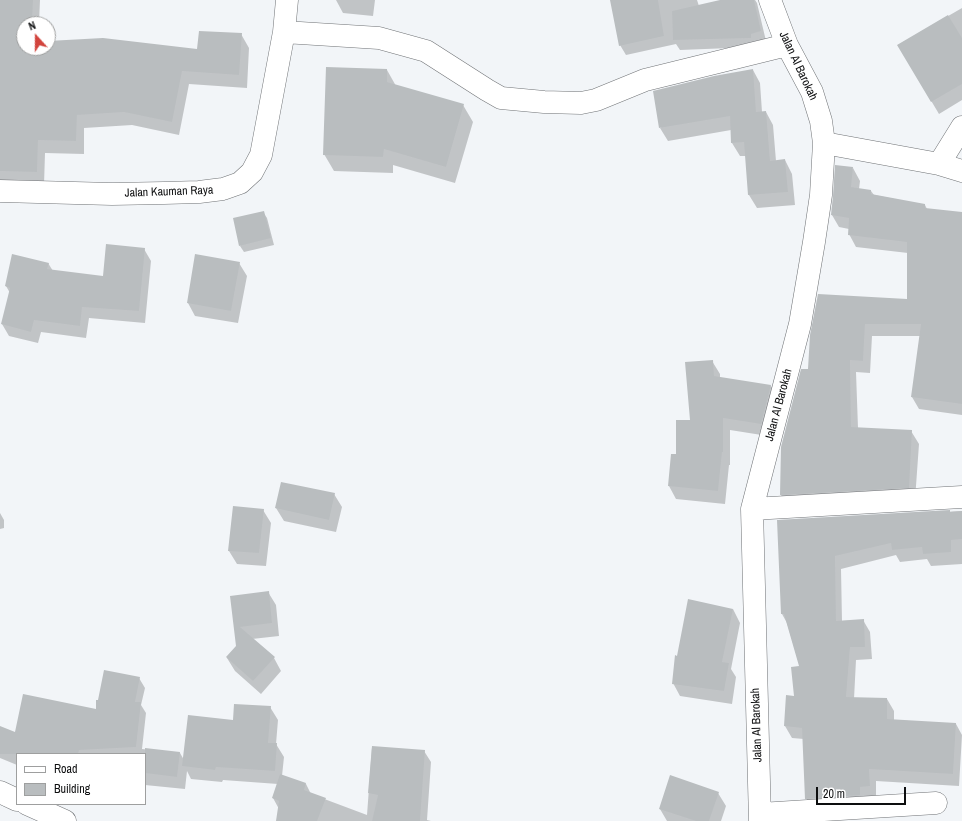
<!DOCTYPE html>
<html>
<head>
<meta charset="utf-8">
<style>
	body { margin:0 }
	#map { position:relative; width:962px; height:821px; overflow:hidden; background:#f2f5f8; font-family:"Archivo Narrow",sans-serif }
	canvas { display:block }
	.legend { position:absolute; left:16px; top:753px; width:130px; height:52px; box-sizing:border-box; background:#fff; border:1px solid #9e9f9f; margin:0; padding:5px 7px; list-style:none; font-size:12px; color:#0d0e0f }
	.legend li { display:flex; align-items:center; gap:8px; height:20px }
	.legend b { width:20px; border:1px solid #9e9f9f }
	.north { position:absolute; left:16px; top:16px; width:40px; height:40px; box-sizing:border-box; background:#fff; border:1px solid #9e9f9f; border-radius:50%; rotate:339deg; font-size:11px; font-weight:700; line-height:16px; text-align:center; color:#0d0e0f }
	.north::after { content:''; display:block; margin:auto; width:14px; height:18px; background:#d2443d; clip-path:polygon(50% 0,100% 100%,50% 72%,0 100%) }
	.scale { position:absolute; left:816px; top:787px; width:90px; height:18px; box-sizing:border-box; border:2px solid #0d0e0f; border-top:0; padding-left:5px; font-size:12px; line-height:14px; white-space:nowrap; color:#0d0e0f; -webkit-text-stroke:3px #fff; paint-order:stroke }
</style>
</head>
<body>
<div id="map">
<canvas width="962" height="821"></canvas>
<ul class="legend">
<li><b style="height:5px;background:#fff"></b>Road</li>
<li><b style="height:11px;background:#b9bdbf"></b>Building</li>
</ul>
<div class="north">N</div>
<div class="scale">20 m</div>
</div>
<script>
const context = document.querySelector('canvas').getContext('2d');
context.lineJoin = 'round';
function paint(path, color) { context.fillStyle = color; context.fill(path, 'evenodd'); }
const toPath = rows => new Path2D(rows.map(r => 'M' + r).join(''));
function stroke(path, color, width, dash) { context.strokeStyle = color; context.lineWidth = width; context.lineCap = dash ? 'butt' : 'round'; context.setLineDash(dash || []); context.stroke(path); }
function drawText(font, color, halo, rows, align = 'center') {
  context.font = font + ' "Archivo Narrow",sans-serif'; context.lineWidth = 4; context.setLineDash([]); context.textBaseline = 'middle'; context.strokeStyle = halo; context.fillStyle = color; for (const [text, x, y, turn = 0] of rows) {
    context.save(); context.translate(x, y); context.rotate((+turn || 0) * Math.PI / 180); context.textAlign = isNaN(turn) ? turn : align; if (halo) context.strokeText(text, 0, 0); context.fillText(text, 0, 0); context.restore();
  }
}
paint(toPath([
	[0,0,40,0,39,24,24,24,24,48,48,48,48,42,198,50,241,34,249,48,247,88,189,84,179,135,132,125,84,128,84,154,45,153,44,185,0,184],
	[336,0,375,0,373,16,343,13],
	[613,0,697,0,699,6,724,0,755,0,757,3,766,41,756,47,680,50,676,44,626,55,620,45],
	[962,8,962,100,939,114,898,45],
	[387,70,396,86,463,105,473,122,455,183,393,165,393,173,334,171,324,154],
	[753,70,760,83,762,112,766,112,773,125,776,161,785,160,792,174,795,205,757,208,749,195,746,156,740,156,732,143,731,130,668,141,660,128],
	[853,168,860,181,859,189,871,191,874,195,925,205,927,209,962,213,962,415,919,409,912,397,920,336,872,336,870,373,856,372,858,428,911,431,919,444,915,500,788,507,781,495,809,370,811,335,908,300,908,253,856,247,849,234,849,229,839,227,832,215,834,196],
	[263,212,267,218,274,245,244,252,240,246],
	[144,249,151,261,145,323,89,318,86,338,41,332,38,343,9,336,2,324,10,293,6,286,48,263,53,271,104,278],
	[239,263,247,276,238,323,195,316,188,303],
	[712,361,720,374,720,378,771,386,778,399,768,436,730,430,730,465,729,465,725,504,676,499,669,486,672,455,677,455,691,421],
	[334,494,342,507,336,532,284,521,276,508],
	[263,510,271,523,266,566,237,564,229,551],
	[962,511,962,564,931,566,927,559,900,562,896,555,841,569,842,621,863,620,870,632,872,659,856,660,854,699,887,699,894,711,894,720,956,724,962,735,959,786,876,781,876,798,813,811,806,798,804,739,792,738,785,726,787,696,795,697,800,667,787,623,782,614,778,521],
	[0,513,4,520,4,528,0,529],
	[268,592,276,605,279,636,252,639,274,658,281,671,261,694,235,671,227,658,237,646,231,597],
	[733,609,740,623,731,669,736,677,732,704,680,696,673,683],
	[139,678,145,688,141,705,146,713,142,749,180,753,184,760,234,721,270,707,278,720,276,744,284,757,282,776,306,784,311,794,367,815,372,747,424,751,431,762,427,820,431,821,277,821,279,809,273,798,278,784,223,780,222,782,191,779,187,771,185,789,145,785,145,754,17,754,17,765,0,758,0,727,16,733,97,710],
	[718,793,726,806,721,821,667,821,660,809]
]), '#0003');
paint(toPath([
	[0,0,33,0,32,24,24,24,24,48,48,48,48,41,103,38,197,49,199,31,242,33,239,75,182,71,172,122,124,112,77,115,76,141,38,140,37,172,0,171],
	[610,0,658,0,664,36,619,46],
	[720,0,754,0,761,31,751,34,751,38,673,40,672,11],
	[948,15,962,38,962,84,931,102,897,45],
	[326,67,387,69,387,82,464,104,446,167,384,149,383,157,323,155],
	[753,69,756,112,766,111,770,161,785,159,788,192,748,195,744,142,731,143,730,116,659,128,653,91,714,76],
	[835,165,853,167,851,187,871,190,871,194,925,204,925,208,962,212,962,404,911,397,921,324,865,324,863,361,850,360,851,427,912,430,909,488,780,495,781,447,801,369,808,369,810,335,818,294,907,299,907,242,848,235,849,218,831,215,833,196],
	[264,211,271,238,239,246,233,218],
	[106,244,145,248,139,311,82,307,80,326,34,320,31,332,1,324,10,288,5,286,12,254,49,263,47,269,103,276],
	[195,254,240,262,231,311,187,303],
	[713,360,714,376,771,385,761,424,723,418,723,452,722,452,718,491,668,486,671,454,676,454,676,420,690,420,685,362],
	[281,482,335,493,329,520,275,508],
	[233,506,264,509,259,553,228,551],
	[950,510,950,512,962,511,962,539,951,540,951,552,923,554,922,547,892,550,891,543,835,556,836,621,864,619,865,647,850,647,846,697,887,698,887,719,956,723,953,774,869,769,870,786,860,787,860,795,805,799,802,728,784,726,786,695,794,696,791,667,799,666,784,614,781,614,777,520],
	[269,591,272,623,240,627,275,657,253,681,226,657,236,646,230,596],
	[688,599,733,609,722,662,729,663,724,691,672,684,675,655,677,656],
	[104,670,140,677,135,702,141,702,136,747,79,750,78,754,0,754,0,726,15,732,23,694,96,709,96,700,98,700],
	[234,704,271,706,268,743,277,743,275,771,216,767,215,770,182,766,188,715,233,720],
	[372,746,425,750,420,821,372,821,378,795,368,793],
	[145,748,180,752,177,777,145,773],
	[280,774,306,783,304,790,326,798,317,821,276,821,279,801,272,798],
	[670,775,719,792,709,821,696,821,659,809]
]), '#b9bdbf');
const minor = toPath([
	[284,32,379,38,426,51,487,90,501,98,544,102,581,103,596,100,645,80,787,45],
	[824,143,939,164,962,171],
	[939,164,962,127],
	[0,191,112,194,164,193,199,192,223,189,240,183,252,172,261,155,284,32,287,0],
	[752,509,962,497],
	[0,792,17,800],
	[27,804,65,821],
	[760,814,936,803],
	[760,821,752,509,800,324,814,242,821,195,824,143,821,121,812,92,787,45,770,0]
]);
stroke(minor, '#707376', 23);
stroke(minor, '#fff', 22);
drawText('12px', '#0d0e0f', '#fff', [
	["Jalan Al Barokah",798,66,65],
	["Jalan Kauman Raya",169,192,-2],
	["Jalan Al Barokah",779,405,-75],
	["Jalan Al Barokah",757,725,-92]
]);
</script>
</body>
</html>
